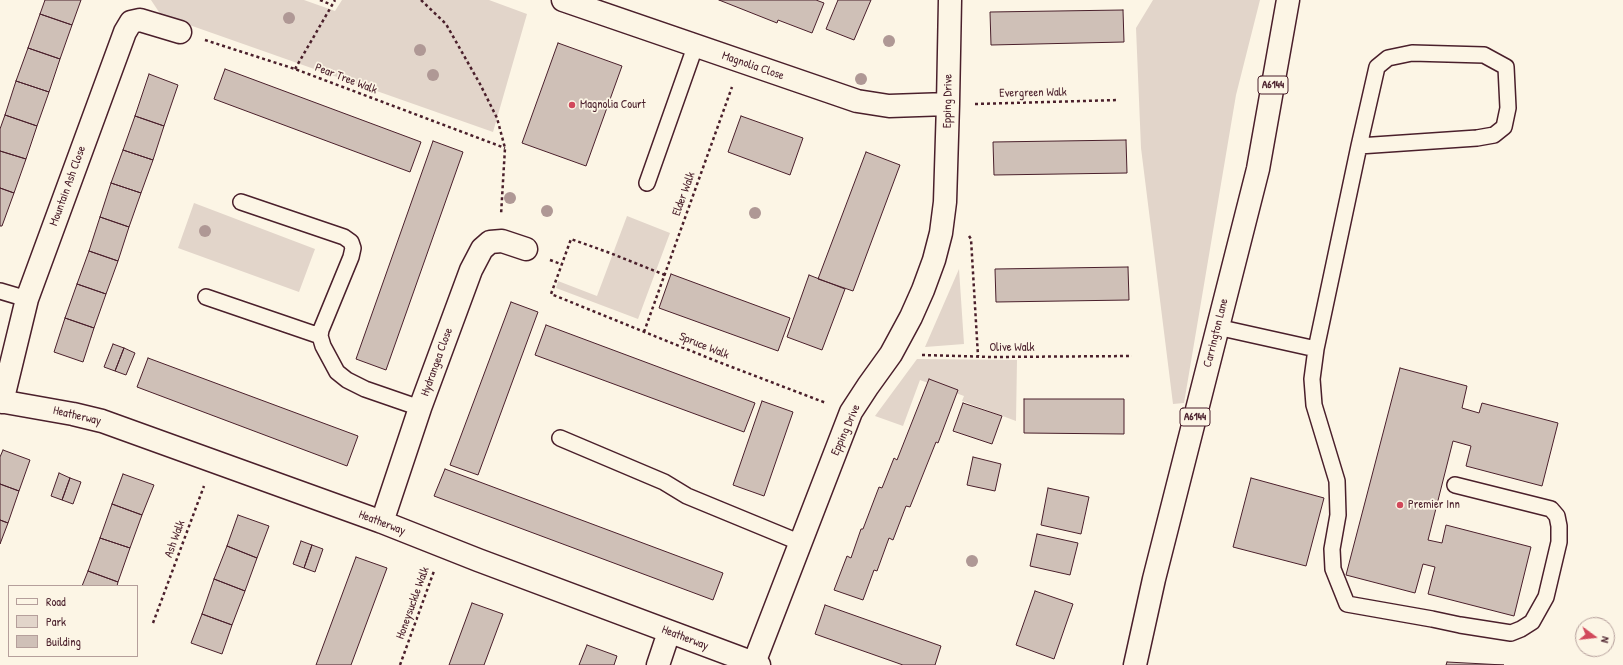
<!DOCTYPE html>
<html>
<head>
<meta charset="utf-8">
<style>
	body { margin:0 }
	#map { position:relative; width:1623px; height:665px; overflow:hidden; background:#fcf5e5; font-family:"Patrick Hand",sans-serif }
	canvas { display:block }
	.legend { position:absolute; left:8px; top:585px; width:130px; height:72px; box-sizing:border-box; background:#fcf5e5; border:1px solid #b59f9b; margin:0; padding:5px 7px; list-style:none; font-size:12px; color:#4a1f2b }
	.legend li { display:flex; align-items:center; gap:8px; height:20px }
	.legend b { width:20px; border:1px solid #b59f9b }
	.north { position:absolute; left:1575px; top:617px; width:40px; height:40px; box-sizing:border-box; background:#fcf5e5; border:1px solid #b59f9b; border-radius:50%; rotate:105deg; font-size:11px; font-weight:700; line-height:16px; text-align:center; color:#4a1f2b }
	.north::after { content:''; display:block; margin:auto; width:14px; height:18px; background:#d1495b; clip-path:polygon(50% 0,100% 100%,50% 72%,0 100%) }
</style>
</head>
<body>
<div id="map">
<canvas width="1623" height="665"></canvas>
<ul class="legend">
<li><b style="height:5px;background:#fcf5e5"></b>Road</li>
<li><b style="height:11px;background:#e2d5ca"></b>Park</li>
<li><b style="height:11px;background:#cfc0b7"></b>Building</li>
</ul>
<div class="north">N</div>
</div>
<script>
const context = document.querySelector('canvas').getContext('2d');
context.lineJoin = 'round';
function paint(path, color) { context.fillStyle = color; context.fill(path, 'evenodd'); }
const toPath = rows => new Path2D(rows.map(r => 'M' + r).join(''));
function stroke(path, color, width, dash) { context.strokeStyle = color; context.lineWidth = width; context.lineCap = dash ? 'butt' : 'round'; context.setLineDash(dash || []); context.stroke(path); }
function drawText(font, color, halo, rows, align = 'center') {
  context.font = font + ' "Patrick Hand",sans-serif'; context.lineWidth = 3.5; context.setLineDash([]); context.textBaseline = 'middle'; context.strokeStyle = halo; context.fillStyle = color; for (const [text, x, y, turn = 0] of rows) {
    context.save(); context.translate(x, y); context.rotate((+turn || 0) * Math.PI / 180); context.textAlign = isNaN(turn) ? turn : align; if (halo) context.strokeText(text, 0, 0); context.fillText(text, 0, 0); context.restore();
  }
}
paint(toPath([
	[151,0,304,0,335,11,342,0,489,0,527,14,493,132,161,15],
	[1153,0,1260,0,1236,95,1184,403,1173,404,1141,148,1136,28],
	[194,203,315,249,299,292,178,248],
	[627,216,670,233,638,319,556,288,558,281,597,296],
	[959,269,964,344,925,347],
	[917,359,1017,360,1016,421,962,401,964,396,920,380,903,426,875,416]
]), '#e2d5ca');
const building = toPath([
	[45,0,81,0,72,25,40,14,45,0],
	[719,0,816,0,824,3,812,33,778,20,777,23,719,0],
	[838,0,871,0,854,40,826,29,838,0],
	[1123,10,1124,42,991,45,990,12,1123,10],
	[40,14,72,25,60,59,28,48,40,14],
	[558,43,622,66,586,166,522,143,558,43],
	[28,48,60,59,49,92,16,81,28,48],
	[225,69,421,142,410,172,214,99,225,69],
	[149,74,178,85,164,126,135,116,149,74],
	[16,81,49,92,37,126,5,115,16,81],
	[5,115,37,126,26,159,0,151,0,129,5,115],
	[135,116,164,126,153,160,123,150,135,116],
	[741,116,803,138,790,175,728,152,741,116],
	[1126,140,1127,173,994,175,993,142,1126,140],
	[433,141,463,152,386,370,356,359,433,141],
	[123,150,153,160,141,193,111,183,123,150],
	[0,151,26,159,14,193,0,188,0,151],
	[866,152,900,165,853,291,818,279,866,152],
	[111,183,141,193,129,227,100,217,111,183],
	[0,188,14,193,2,226,0,226,0,188],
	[100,217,129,227,118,261,89,251,100,217],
	[89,251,118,261,106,294,77,284,89,251],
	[1128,267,1129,300,996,302,995,269,1128,267],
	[671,274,790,318,778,351,659,308,671,274],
	[809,275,845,289,822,350,787,337,809,275],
	[77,284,106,294,94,328,65,318,77,284],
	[511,302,538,312,478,475,450,465,511,302],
	[65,318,94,328,83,362,54,352,65,318],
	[546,325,755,403,744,432,535,355,546,325],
	[113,344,124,348,115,371,104,367,113,344],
	[124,348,135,353,126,375,115,371,124,348],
	[148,358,358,436,347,466,137,387,148,358],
	[1400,368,1467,386,1462,408,1479,413,1482,403,1558,423,1542,486,1466,466,1471,446,1453,441,1428,540,1442,543,1446,525,1531,547,1514,616,1428,594,1435,567,1423,564,1415,593,1346,575,1400,368],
	[929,379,958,390,938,443,936,442,910,507,906,506,893,540,889,538,877,571,874,570,863,600,834,590,847,556,851,558,861,529,863,529,879,487,882,488,894,458,897,460,929,379],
	[1024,399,1124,399,1124,434,1024,433,1024,399],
	[762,401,793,412,764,496,733,485,762,401],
	[963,403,1002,416,992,444,953,431,963,403],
	[3,450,30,460,19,491,0,484,0,457,3,450],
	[973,457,1001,464,995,491,967,485,973,457],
	[445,469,723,573,713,600,434,496,445,469],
	[59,473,70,478,62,500,51,496,59,473],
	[123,474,154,485,142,515,112,504,123,474],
	[70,478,81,482,73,504,62,500,70,478],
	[1251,478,1324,498,1306,566,1233,547,1251,478],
	[0,484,19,491,8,523,0,520,0,484],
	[1048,488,1089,497,1081,534,1041,525,1048,488],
	[112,504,142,515,130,548,100,538,112,504],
	[238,515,269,526,257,558,227,546,238,515],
	[0,520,8,523,0,544,0,520],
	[1037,534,1078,543,1070,575,1030,566,1037,534],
	[100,538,130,548,118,582,88,571,100,538],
	[301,541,312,545,304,568,293,564,301,541],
	[312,545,323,549,315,572,304,568,312,545],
	[227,546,257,558,245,591,214,579,227,546],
	[356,557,387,568,351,665,316,665,356,557],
	[88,571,118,582,117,586,82,586,88,571],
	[214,579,245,591,232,625,202,614,214,579],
	[1035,591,1073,604,1054,659,1016,645,1035,591],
	[472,603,503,614,484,665,449,665,472,603],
	[825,605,941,646,935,665,903,665,815,634,825,605],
	[202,614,232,625,222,654,191,643,202,614],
	[587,645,617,656,614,665,579,665,587,645],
	[1447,662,1504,665,1446,665,1447,662]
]);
paint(building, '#cfc0b7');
stroke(building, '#4a1f2b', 1);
const service = toPath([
	[1359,146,1477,138,1494,135,1504,127,1508,108,1506,67,1484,55,1412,53,1388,58,1377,67,1359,146,1316,349,1312,379,1314,405,1337,481,1338,515,1332,549,1333,569,1347,604,1432,619,1460,625,1511,633,1521,629,1532,622,1546,597,1559,542,1559,526,1557,516,1551,509,1455,485],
	[647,183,695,47],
	[241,202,344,237,351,242,353,248,351,257,321,330,320,336,323,346,337,372,347,380,365,389,420,408],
	[0,291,27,299],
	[206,297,320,336],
	[1217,327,1316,349],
	[560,438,664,482,687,496,801,543]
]);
const minor = toPath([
	[563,0,857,101,889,106,948,104],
	[0,401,73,414,102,421,382,522,478,560,759,665],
	[2,402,27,299,125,32,131,22,140,20,180,32],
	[382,522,420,408,471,270,482,249,490,242,502,241,526,249],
	[754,663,851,412,868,386,891,354,911,317,923,290,934,260,941,233,945,202,948,104,950,0],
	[658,665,669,632]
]);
const primary = toPath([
	[1135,665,1154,579,1258,169,1288,0]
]);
stroke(service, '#4a1f2b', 18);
stroke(minor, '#4a1f2b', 25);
stroke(primary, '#4a1f2b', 25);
stroke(toPath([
	[320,0,332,5],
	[421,0,446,24,480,84,497,118,505,148,501,215],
	[205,40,295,69,505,148],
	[295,69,335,0],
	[975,104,1118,100],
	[969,236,971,239,978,356],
	[550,260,561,264],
	[665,275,610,253,571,239,551,294,716,361,826,403],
	[644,332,732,87],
	[922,355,992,357,1132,356],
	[153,623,204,486],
	[400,665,434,571]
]), '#4a1f2b', 2.5, [3, 3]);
stroke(service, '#fcf5e5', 15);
stroke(minor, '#fcf5e5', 22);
stroke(primary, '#fcf5e5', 22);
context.fillStyle = '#af9895';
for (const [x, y] of [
	[289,18],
	[889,41],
	[420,50],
	[433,75],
	[861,79],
	[510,198],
	[547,211],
	[755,213],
	[205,231],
	[972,561]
]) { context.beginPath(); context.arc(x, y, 6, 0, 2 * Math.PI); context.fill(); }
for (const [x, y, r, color] of [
	[572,105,4,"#d1495b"],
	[1400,505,4,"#d1495b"]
]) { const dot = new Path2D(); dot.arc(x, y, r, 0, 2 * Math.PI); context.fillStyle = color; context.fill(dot); stroke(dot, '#fcf5e5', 1.5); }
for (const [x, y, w] of [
	[1273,85,30],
	[1195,417,30]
]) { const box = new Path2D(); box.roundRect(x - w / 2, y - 9, w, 18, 3); context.fillStyle = '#fcf5e5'; context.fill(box); stroke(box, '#4a1f2b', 1); }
drawText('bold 11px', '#4a1f2b', null, [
	["A6144",1273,85],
	["A6144",1195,417]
]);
drawText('12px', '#4a1f2b', '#fcf5e5', [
	["Magnolia Close",753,66,19],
	["Pear Tree Walk",346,79,21],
	["Evergreen Walk",1033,93,-1],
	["Epping Drive",948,101,-89],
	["Mountain Ash Close",68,186,-70],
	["Elder Walk",684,194,-70],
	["Carrington Lane",1216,333,-76],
	["Spruce Walk",704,346,22],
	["Olive Walk",1012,348],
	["Hydrangea Close",437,362,-70],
	["Heatherway",77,416,13],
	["Epping Drive",846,430,-66],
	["Heatherway",382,523,21],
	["Ash Walk",175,539,-70],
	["Honeysuckle Walk",413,603,-70],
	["Heatherway",685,638,21]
]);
drawText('12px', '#4a1f2b', '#fcf5e5', [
	["Magnolia Court",580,105],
	["Premier Inn",1408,505]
], 'left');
</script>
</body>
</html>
